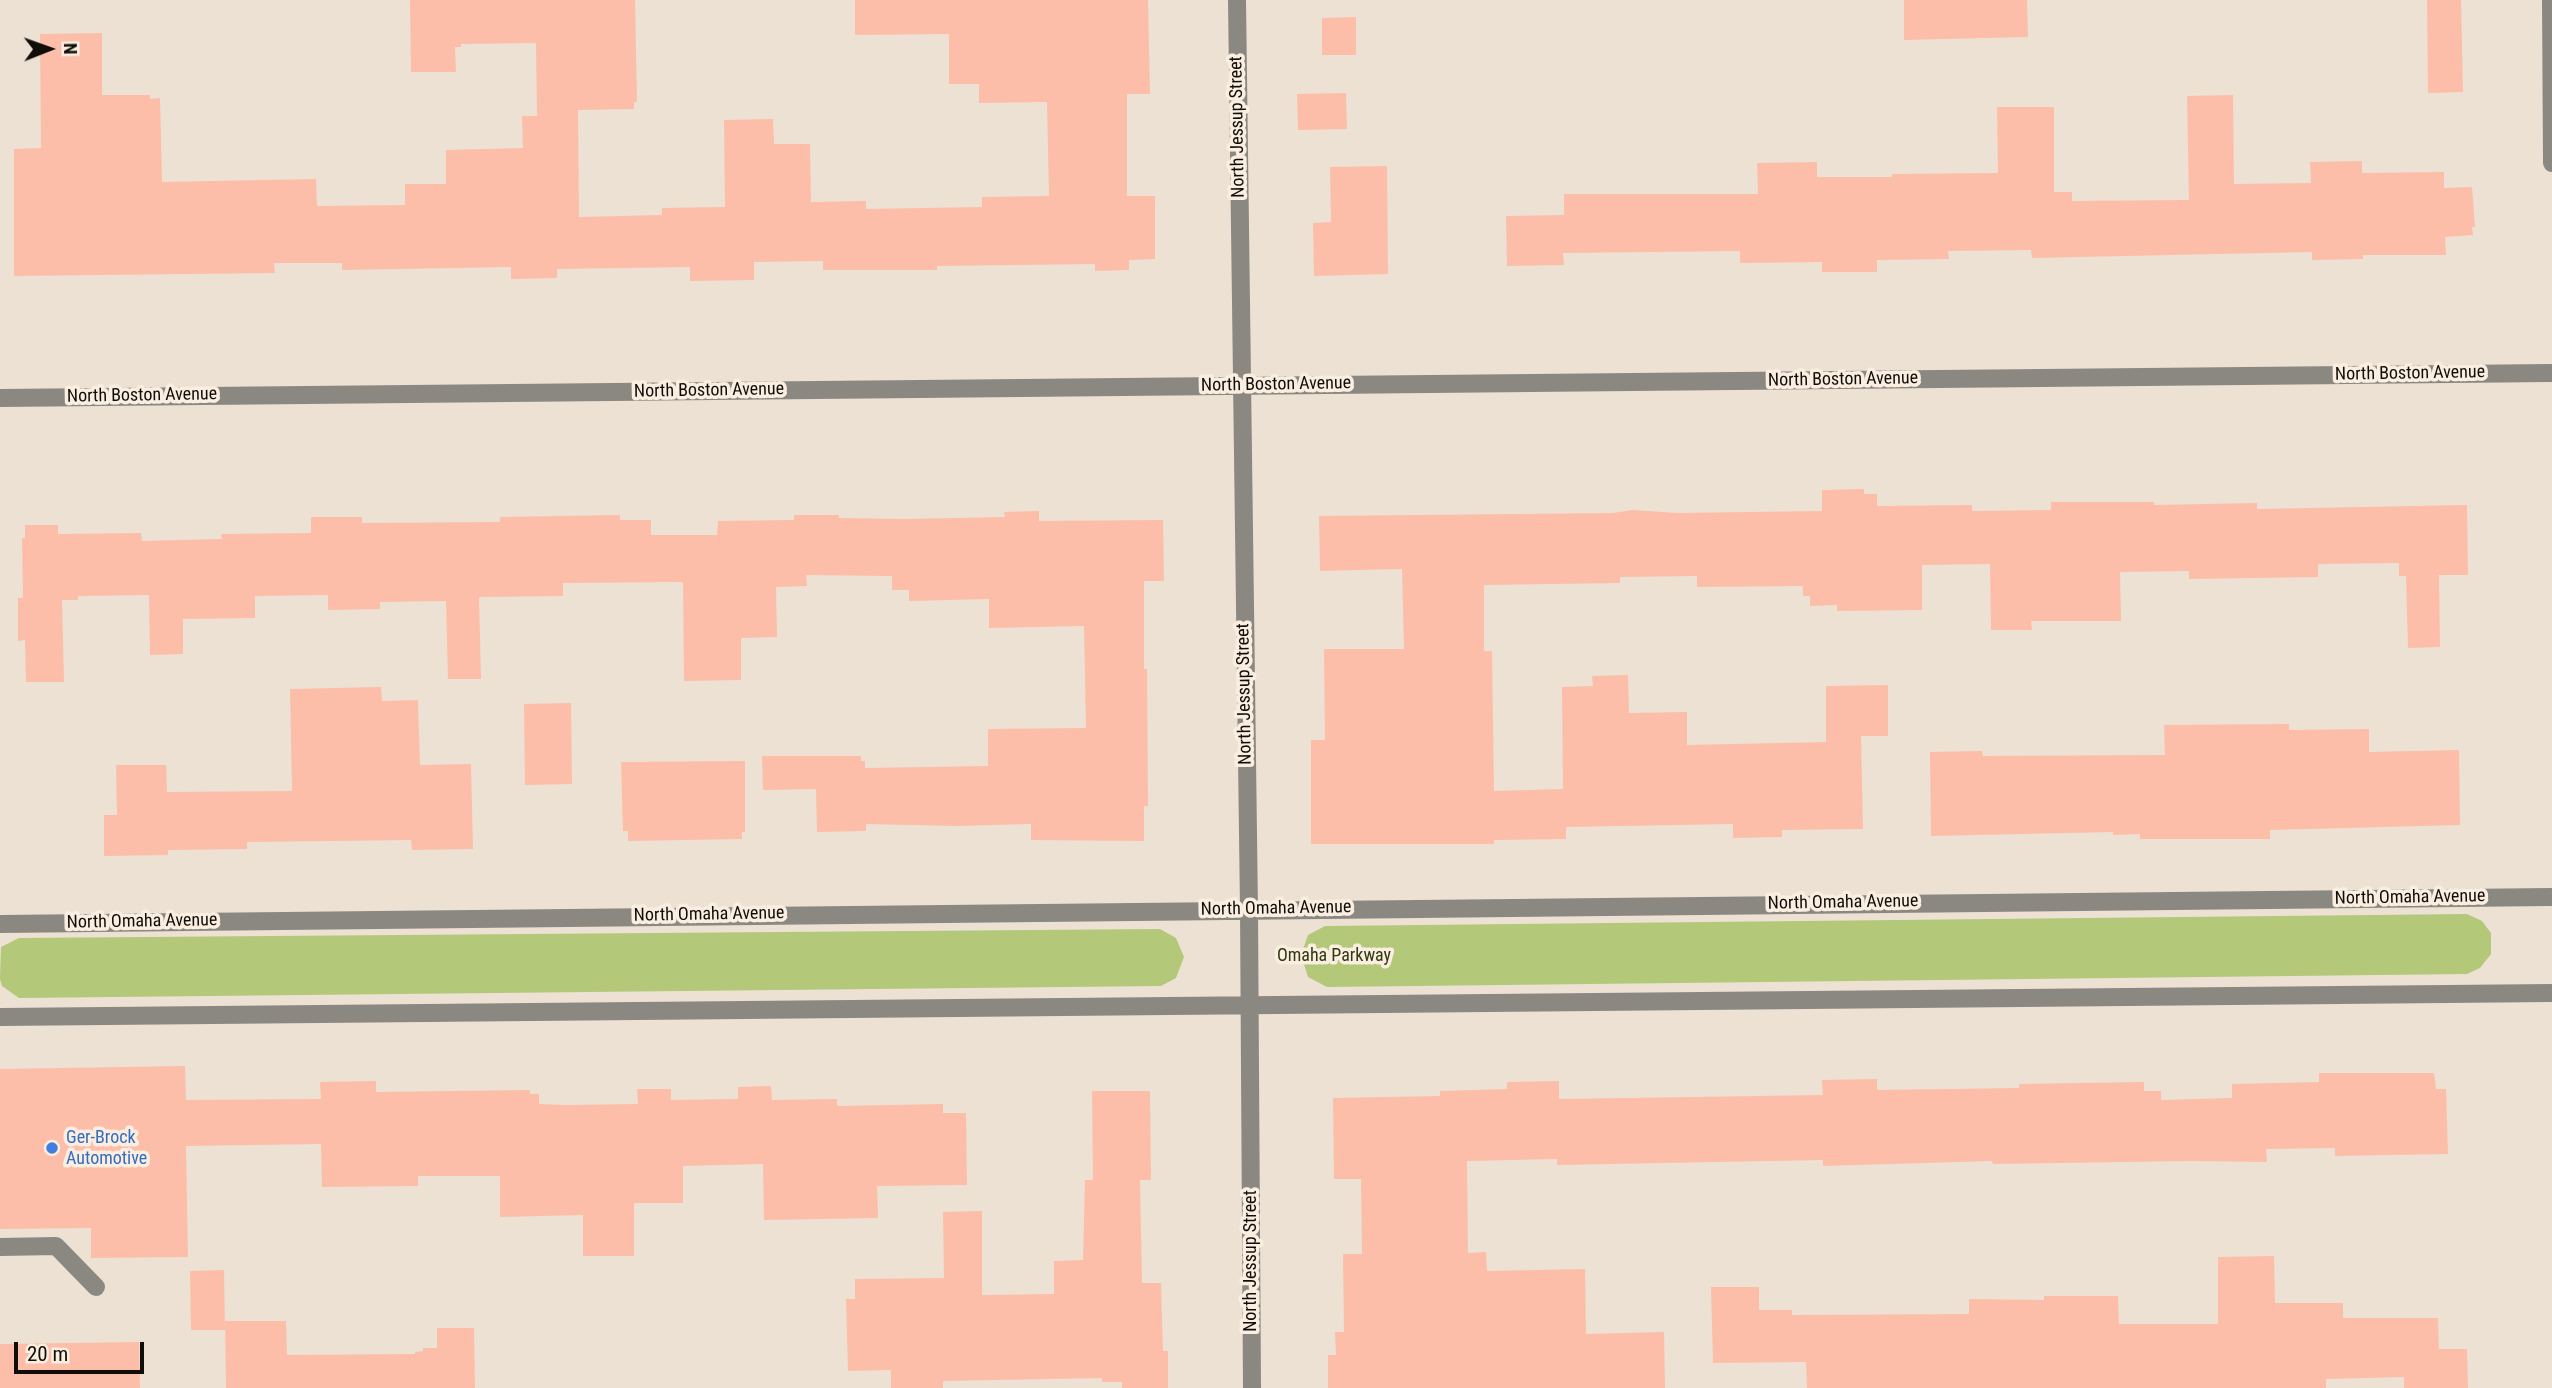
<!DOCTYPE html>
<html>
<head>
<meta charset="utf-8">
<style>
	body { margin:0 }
	#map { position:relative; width:2552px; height:1388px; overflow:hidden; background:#ede1d4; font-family:"Roboto Condensed",sans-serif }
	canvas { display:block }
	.north { position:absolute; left:14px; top:14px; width:70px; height:70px; -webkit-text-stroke:5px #faeee1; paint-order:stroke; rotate:89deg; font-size:19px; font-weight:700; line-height:28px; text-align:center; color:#110d09 }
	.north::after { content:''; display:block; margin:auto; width:24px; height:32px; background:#110d09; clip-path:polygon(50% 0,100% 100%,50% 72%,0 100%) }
	.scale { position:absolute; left:14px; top:1342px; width:130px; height:32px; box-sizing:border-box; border:4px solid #110d09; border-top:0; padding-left:9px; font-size:21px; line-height:24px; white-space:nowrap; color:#110d09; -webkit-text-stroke:5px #faeee1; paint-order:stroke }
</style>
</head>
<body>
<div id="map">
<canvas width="2552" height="1388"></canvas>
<div class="north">N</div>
<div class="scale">20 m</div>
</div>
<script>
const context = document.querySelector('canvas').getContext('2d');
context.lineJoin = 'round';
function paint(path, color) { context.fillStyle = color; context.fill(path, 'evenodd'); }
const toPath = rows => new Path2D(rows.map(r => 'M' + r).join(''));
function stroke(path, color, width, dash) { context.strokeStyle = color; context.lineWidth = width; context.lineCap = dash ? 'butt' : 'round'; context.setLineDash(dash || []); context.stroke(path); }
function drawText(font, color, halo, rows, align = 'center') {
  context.font = font + ' "Roboto Condensed",sans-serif'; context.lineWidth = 7; context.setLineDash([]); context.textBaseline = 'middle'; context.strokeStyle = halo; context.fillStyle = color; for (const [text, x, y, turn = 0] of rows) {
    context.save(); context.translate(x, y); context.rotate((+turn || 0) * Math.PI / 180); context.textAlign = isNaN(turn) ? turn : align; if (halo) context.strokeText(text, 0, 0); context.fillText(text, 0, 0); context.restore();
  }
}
paint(toPath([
	[2467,914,2482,921,2491,933,2491,954,2480,968,2467,974,1327,987,1308,977,1301,955,1308,935,1325,926],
	[1160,929,1176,938,1184,957,1176,978,1161,986,19,998,2,986,0,979,1,947,19,938]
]), '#b4c879');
paint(toPath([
	[410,0,635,0,637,102,634,102,634,109,578,110,579,217,662,215,662,208,725,207,724,120,773,119,774,144,810,144,811,202,866,201,866,209,982,207,982,197,1049,196,1047,102,979,103,979,84,949,84,949,34,855,35,855,0,1148,0,1150,94,1127,94,1127,196,1155,196,1155,259,1129,260,1129,270,1095,271,1095,264,937,266,937,270,823,270,823,261,754,262,754,280,690,281,690,267,557,269,557,278,511,279,511,267,342,270,342,263,274,263,275,273,14,276,14,149,41,148,40,34,102,33,102,95,150,95,150,99,160,98,162,182,316,179,317,206,405,205,405,184,446,184,446,150,523,148,522,116,537,116,536,43,461,44,461,47,455,47,456,72,411,72],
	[1904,0,2027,0,2028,37,1904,40],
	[2427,0,2461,0,2463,92,2428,93],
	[1356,17,1356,55,1322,55,1322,18],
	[1346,93,1347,129,1298,130,1297,94],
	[2233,95,2234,184,2311,183,2310,162,2362,161,2362,173,2444,172,2444,188,2472,187,2475,227,2472,227,2473,235,2445,237,2446,255,2363,255,2363,259,2312,260,2312,252,2032,258,2031,250,1948,251,1949,259,1877,260,1877,272,1822,272,1822,262,1740,263,1740,251,1563,253,1564,265,1507,266,1506,216,1564,215,1564,194,1758,194,1757,163,1817,162,1817,177,1892,177,1892,174,1998,173,1997,107,2054,107,2054,192,2072,192,2072,201,2189,200,2187,96],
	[1387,166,1388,274,1314,276,1313,223,1331,222,1330,167],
	[1864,489,1864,494,1877,494,1877,506,1972,505,1972,511,2051,510,2051,502,2154,502,2154,505,2257,503,2257,509,2467,505,2468,575,2439,575,2440,647,2408,648,2406,576,2399,576,2399,563,2318,564,2318,577,2189,579,2189,571,2120,572,2121,621,2031,621,2032,630,1991,630,1990,564,1922,565,1922,610,1837,611,1837,605,1810,606,1810,596,1803,596,1803,586,1697,587,1697,576,1620,577,1620,583,1484,585,1484,651,1492,651,1494,791,1563,789,1562,687,1593,686,1592,676,1628,675,1629,713,1687,712,1687,745,1826,742,1826,686,1888,685,1888,736,1861,736,1863,829,1782,830,1782,837,1733,838,1733,824,1566,827,1566,839,1494,840,1494,844,1311,844,1311,740,1325,740,1324,649,1404,649,1402,569,1320,571,1319,516,1613,513,1632,510,1677,513,1822,511,1822,490],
	[1039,511,1039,521,1163,520,1164,581,1144,581,1144,669,1147,669,1148,806,1144,806,1144,841,1031,840,1031,824,955,826,866,824,866,831,817,832,816,789,763,790,762,756,861,756,861,761,865,761,865,768,988,766,988,729,1086,728,1084,626,989,628,989,599,909,601,909,590,892,590,892,576,806,575,807,586,776,587,777,637,741,638,741,680,684,681,683,582,563,583,563,596,479,597,481,679,448,679,446,601,380,602,380,609,328,610,328,595,255,596,255,618,183,619,183,654,150,655,149,595,78,596,78,600,62,600,64,682,26,682,25,640,18,641,18,598,23,598,22,538,25,538,25,525,58,525,58,534,141,533,142,541,222,539,221,534,311,533,311,517,362,517,362,523,500,522,500,517,620,515,620,520,651,520,651,535,717,535,718,521,794,520,794,515,839,515,839,518,905,519,1005,517,1004,512],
	[381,687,382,701,418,700,420,765,471,764,473,849,412,850,411,840,247,842,247,849,168,850,168,855,104,856,104,815,117,815,116,765,166,765,167,792,292,791,290,689],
	[571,703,572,784,525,785,524,704],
	[2289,724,2289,730,2369,729,2369,752,2459,750,2460,825,2270,830,2270,839,2140,839,2140,834,2113,835,2113,832,1931,836,1930,752,1982,751,1983,756,2165,755,2164,725],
	[745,761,745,832,742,832,742,839,628,841,628,831,623,831,621,762],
	[185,1066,186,1100,321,1099,320,1082,376,1081,376,1092,530,1090,530,1094,539,1094,539,1104,564,1105,638,1104,637,1089,671,1089,671,1100,738,1099,738,1087,771,1086,772,1100,837,1099,837,1106,943,1104,943,1113,966,1113,967,1185,877,1186,878,1218,764,1220,763,1164,683,1166,683,1203,634,1203,634,1256,583,1256,583,1215,500,1217,500,1176,418,1176,418,1186,322,1187,321,1144,186,1146,188,1257,91,1258,91,1228,0,1229,0,1069],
	[2319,1073,2434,1073,2436,1089,2446,1089,2448,1154,2335,1156,2335,1148,2266,1149,2267,1162,2190,1161,1993,1164,1992,1161,1823,1166,1823,1160,1557,1165,1557,1159,1467,1161,1468,1253,1486,1252,1487,1271,1585,1269,1586,1334,1664,1332,1665,1388,1328,1388,1328,1355,1336,1355,1335,1332,1344,1332,1343,1254,1362,1254,1361,1179,1334,1179,1333,1098,1440,1096,1440,1091,1507,1089,1507,1082,1559,1081,1559,1099,1823,1095,1822,1080,1877,1079,1877,1090,2019,1088,2019,1084,2144,1082,2144,1091,2161,1091,2161,1100,2232,1098,2232,1084,2319,1082],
	[1092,1091,1150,1091,1151,1180,1140,1180,1142,1283,1161,1283,1163,1351,1168,1351,1168,1388,1122,1388,1122,1382,1102,1382,1102,1378,943,1381,943,1388,891,1388,891,1370,848,1371,846,1299,855,1299,855,1279,944,1278,943,1212,982,1211,982,1295,1054,1294,1054,1261,1083,1260,1085,1180,1093,1180],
	[2274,1256,2275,1303,2343,1303,2343,1318,2438,1318,2439,1349,2467,1349,2468,1388,2404,1388,2404,1377,2326,1379,2326,1388,1807,1388,1806,1362,1713,1363,1711,1287,1759,1287,1759,1310,1792,1310,1792,1315,1969,1314,1969,1299,2044,1300,2044,1296,2118,1296,2119,1324,2218,1324,2218,1257],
	[224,1270,225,1330,191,1330,190,1271],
	[225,1321,286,1321,287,1355,415,1354,415,1352,423,1351,423,1348,437,1348,437,1328,474,1328,475,1388,226,1388],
	[139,1342,140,1388,0,1388,0,1344]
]), '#fcbea8');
stroke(toPath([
	[1237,0,1249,909,1252,1388],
	[2551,0,2552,163],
	[0,398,2552,373],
	[0,924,2552,897],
	[0,1017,2552,993],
	[0,1247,56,1246,96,1287]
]), '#8b8882', 18);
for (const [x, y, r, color] of [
	[52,1148,7,"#3f7fe0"]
]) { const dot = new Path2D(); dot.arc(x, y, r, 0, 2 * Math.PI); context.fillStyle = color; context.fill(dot); stroke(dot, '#faeee1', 2.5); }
drawText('18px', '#110d09', '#faeee1', [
	["North Jessup Street",1238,127,-91],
	["North Boston Avenue",2410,374,-1],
	["North Boston Avenue",1843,380,-1],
	["North Boston Avenue",1276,385,-1],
	["North Boston Avenue",709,391,-1],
	["North Boston Avenue",142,396,-1],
	["North Jessup Street",1245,694,-91],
	["North Omaha Avenue",2410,898,-1],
	["North Omaha Avenue",1843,903,-1],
	["North Omaha Avenue",1276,909,-1],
	["North Omaha Avenue",709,915,-1],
	["North Omaha Avenue",142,922,-1],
	["North Jessup Street",1251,1261,-90]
]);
drawText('18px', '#303a10', '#faeee1', [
	["Omaha Parkway",1334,956]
]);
drawText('18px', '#366cbe', '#faeee1', [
	["Ger-Brock",66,1138],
	["Automotive",66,1159]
], 'left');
</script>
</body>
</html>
